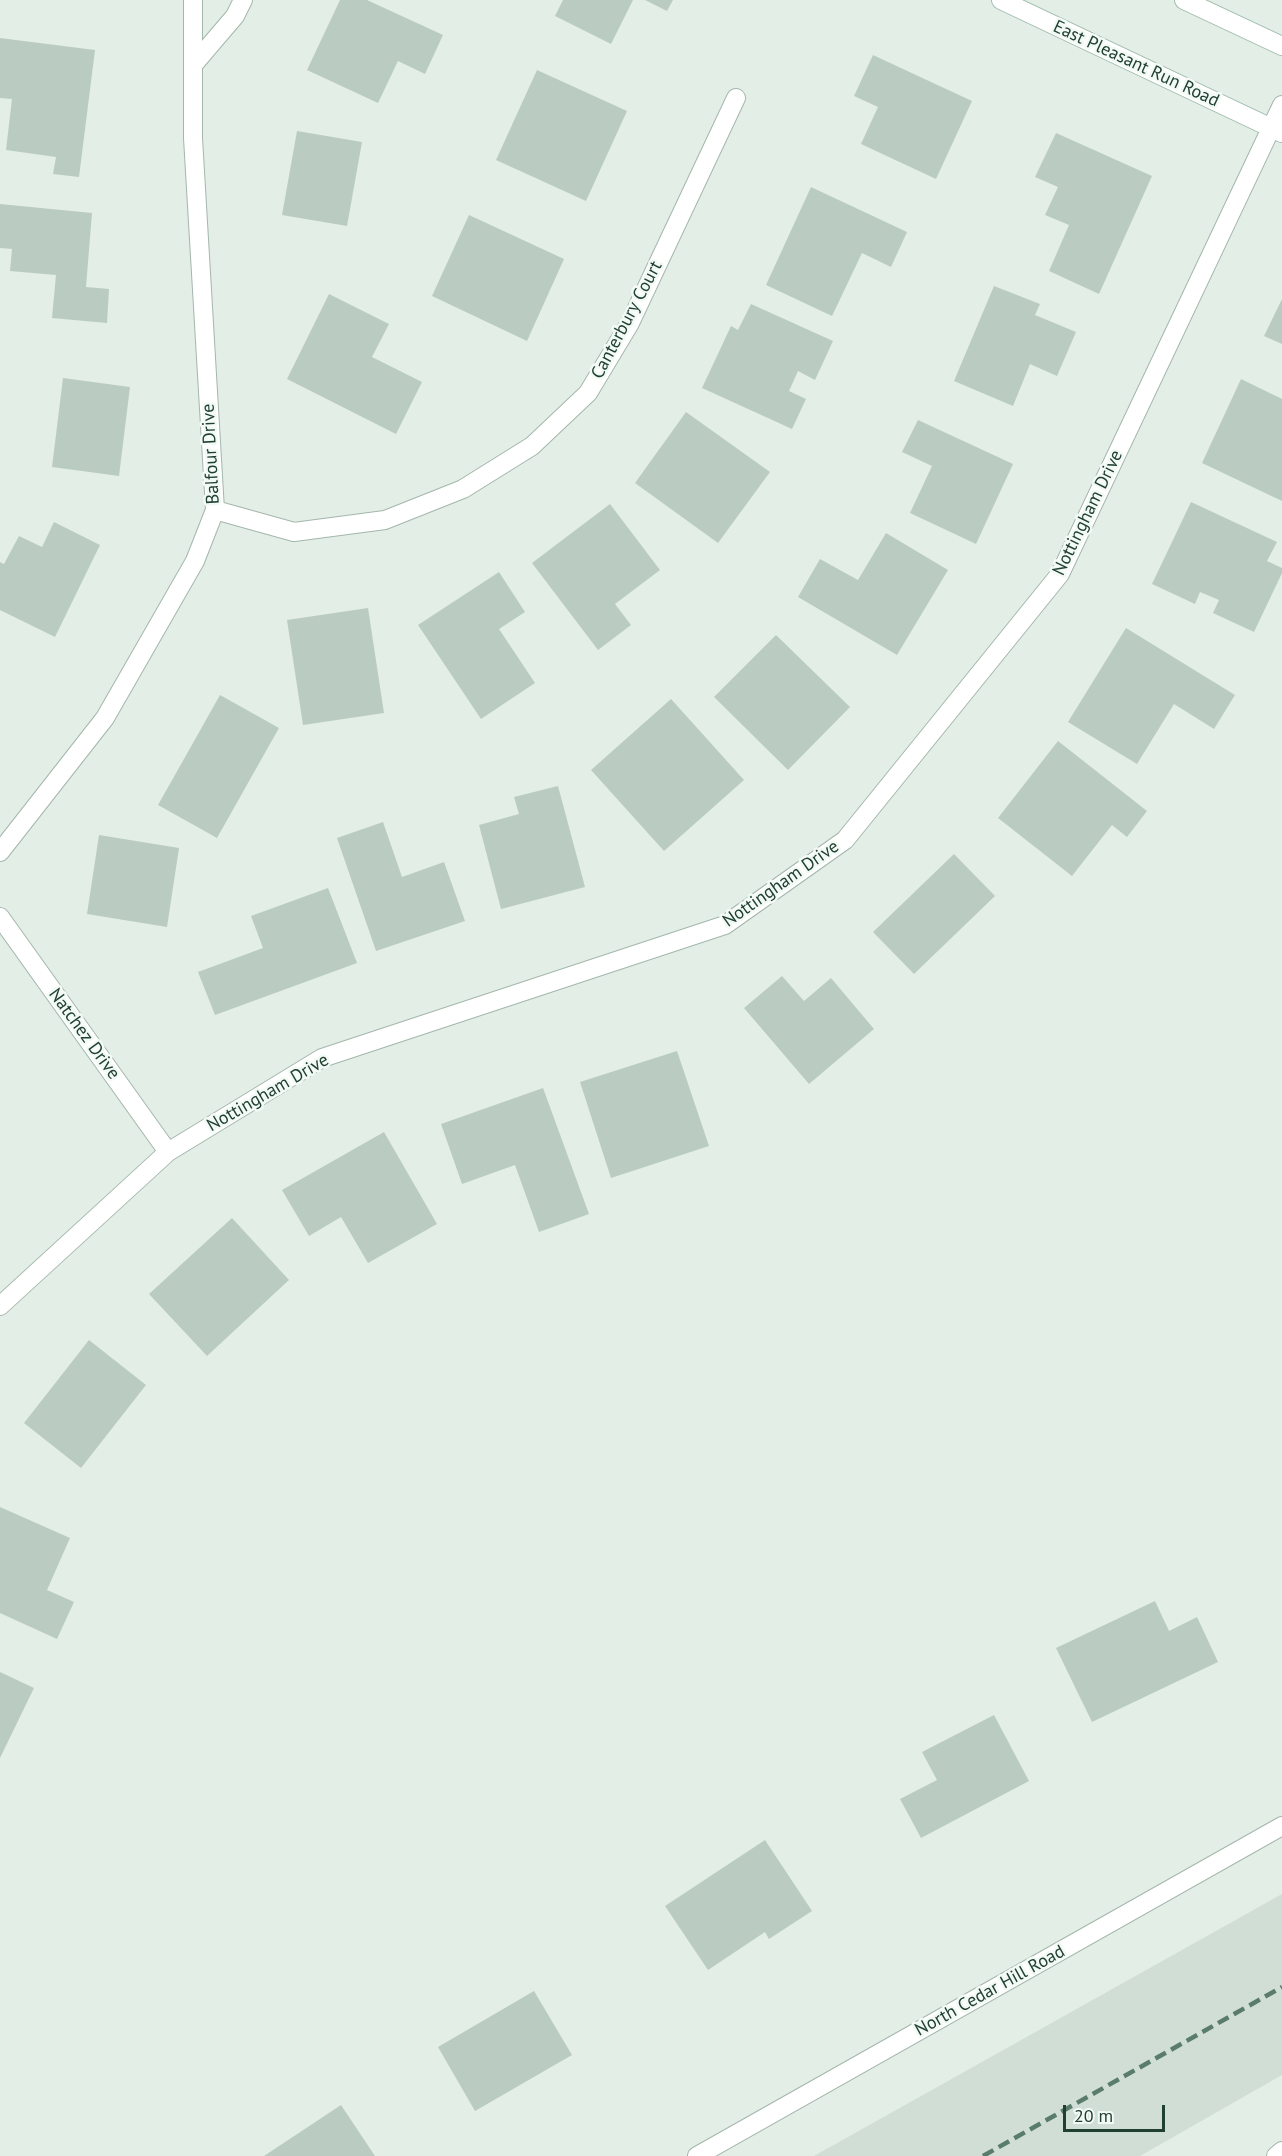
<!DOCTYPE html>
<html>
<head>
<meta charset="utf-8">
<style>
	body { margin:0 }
	#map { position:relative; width:1282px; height:2156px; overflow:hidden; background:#e2eee6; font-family:"PT Sans",sans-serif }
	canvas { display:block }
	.scale { position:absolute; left:1063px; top:2105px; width:102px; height:27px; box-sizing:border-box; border:3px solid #204132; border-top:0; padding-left:8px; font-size:18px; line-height:21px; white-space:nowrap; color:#204132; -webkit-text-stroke:4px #f3faf5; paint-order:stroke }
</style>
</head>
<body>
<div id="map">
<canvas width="1282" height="2156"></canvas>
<div class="scale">20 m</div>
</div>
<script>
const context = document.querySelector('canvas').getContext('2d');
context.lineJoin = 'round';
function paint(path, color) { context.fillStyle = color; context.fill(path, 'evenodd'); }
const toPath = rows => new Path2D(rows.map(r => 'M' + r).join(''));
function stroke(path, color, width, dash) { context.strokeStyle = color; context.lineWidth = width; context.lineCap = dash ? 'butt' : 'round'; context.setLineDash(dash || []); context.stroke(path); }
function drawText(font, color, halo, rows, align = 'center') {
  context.font = font + ' "PT Sans",sans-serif'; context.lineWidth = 5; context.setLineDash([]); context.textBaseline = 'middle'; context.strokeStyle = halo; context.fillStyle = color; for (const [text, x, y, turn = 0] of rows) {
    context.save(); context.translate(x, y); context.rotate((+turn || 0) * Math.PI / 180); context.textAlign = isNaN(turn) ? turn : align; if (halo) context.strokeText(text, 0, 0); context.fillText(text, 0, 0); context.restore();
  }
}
paint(toPath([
	[1282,1894,1282,2075,1140,2156,814,2156]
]), '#d0ded5');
paint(toPath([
	[340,0,367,0,443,35,425,74,398,61,378,103,307,70],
	[563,0,633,0,611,44,555,16],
	[645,0,673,0,667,11],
	[0,38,95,50,79,177,53,174,56,157,6,150,12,99,0,98],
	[873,55,972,101,936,179,861,144,878,107,854,96],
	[537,70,627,111,586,201,496,160],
	[297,131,362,142,347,226,282,215],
	[1056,133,1152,176,1099,294,1049,271,1069,225,1045,215,1058,187,1035,177],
	[811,187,907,232,891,267,862,253,832,316,766,285],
	[0,204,92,213,86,287,109,289,107,323,52,318,56,275,10,271,12,249,0,248],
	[469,215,564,259,527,341,432,296],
	[994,286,1040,304,1035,315,1076,332,1057,376,1030,364,1013,406,954,381],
	[329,294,389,324,372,357,422,382,396,434,287,379],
	[1282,299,1282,344,1264,336],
	[751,304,833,341,815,380,798,371,789,391,806,399,792,429,702,388,731,326,738,330],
	[63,378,130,387,119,476,52,467],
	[1241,379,1282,399,1282,501,1202,463],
	[686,412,770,472,718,543,635,483],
	[918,420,1013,464,976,544,910,513,932,466,902,452],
	[1191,502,1277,542,1267,561,1282,568,1282,573,1254,632,1213,613,1219,600,1200,592,1195,604,1152,584],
	[610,504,660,570,615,604,631,625,598,650,532,563],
	[54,522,100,545,55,637,0,610,0,562,4,564,19,536,42,547],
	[886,533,948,570,897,655,798,597,820,559,858,580],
	[499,572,525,612,499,629,535,683,481,719,418,625],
	[368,608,384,713,303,725,287,620],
	[1126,628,1235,695,1214,729,1174,704,1137,764,1068,722],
	[776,635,850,707,788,770,714,697],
	[220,695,279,728,217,838,158,805],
	[671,699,744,780,664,851,591,770],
	[1058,741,1147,811,1127,837,1112,825,1072,876,998,818],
	[558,786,585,887,501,909,479,825,519,814,514,797],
	[383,822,402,877,444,862,465,921,376,951,337,838],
	[99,835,179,848,167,927,87,914],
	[954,854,995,896,914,974,873,932],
	[328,888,357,963,215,1015,198,972,263,948,251,916],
	[782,976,804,1001,831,978,874,1029,809,1084,744,1008],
	[677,1051,709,1146,611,1178,580,1082],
	[543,1088,589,1214,539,1232,515,1165,462,1184,441,1124],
	[384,1132,437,1224,368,1263,341,1217,309,1236,282,1190],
	[232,1218,289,1280,207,1356,149,1294],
	[89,1340,146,1385,81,1468,24,1423],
	[0,1507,70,1538,47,1590,74,1602,57,1639,0,1613],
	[1155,1601,1169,1631,1197,1617,1218,1662,1092,1722,1056,1648],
	[0,1672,34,1688,0,1758],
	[994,1715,1029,1781,921,1838,900,1799,937,1780,922,1752],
	[765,1840,812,1911,769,1939,765,1932,708,1970,665,1906],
	[534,1991,572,2055,475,2111,438,2047],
	[341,2105,375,2156,264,2156]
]), '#baccc1');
const minor = toPath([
	[194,64,235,16,243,0],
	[215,510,294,532,385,520,463,489,532,446,588,393,630,323,736,98],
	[0,852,105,718,195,561,215,510,193,138,193,0],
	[0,917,168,1152],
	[0,1306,168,1152,322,1058,725,925,845,840,1060,574,1282,105],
	[1276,2156,1282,2151]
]);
const tertiary = toPath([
	[697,2156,1282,1826]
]);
const secondary = toPath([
	[1001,0,1282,133],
	[1184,0,1282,46]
]);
stroke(minor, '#a4b7ac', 20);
stroke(tertiary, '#a4b7ac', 20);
stroke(secondary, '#a2beaf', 20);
stroke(minor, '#fff', 18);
stroke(tertiary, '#fff', 18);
stroke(secondary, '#fff', 18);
stroke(toPath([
	[983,2156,1282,1987]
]), '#5a7c6d', 4.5, [12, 6]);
drawText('18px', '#204132', '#f3faf5', [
	["East Pleasant Run Road",1136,64,25],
	["Canterbury Court",627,320,-62],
	["Balfour Drive",211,454,-93],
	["Nottingham Drive",1088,513,-64],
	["Nottingham Drive",781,884,-35],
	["Natchez Drive",84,1034,54],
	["Nottingham Drive",268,1093,-30],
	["North Cedar Hill Road",990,1991,-29]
]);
</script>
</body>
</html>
